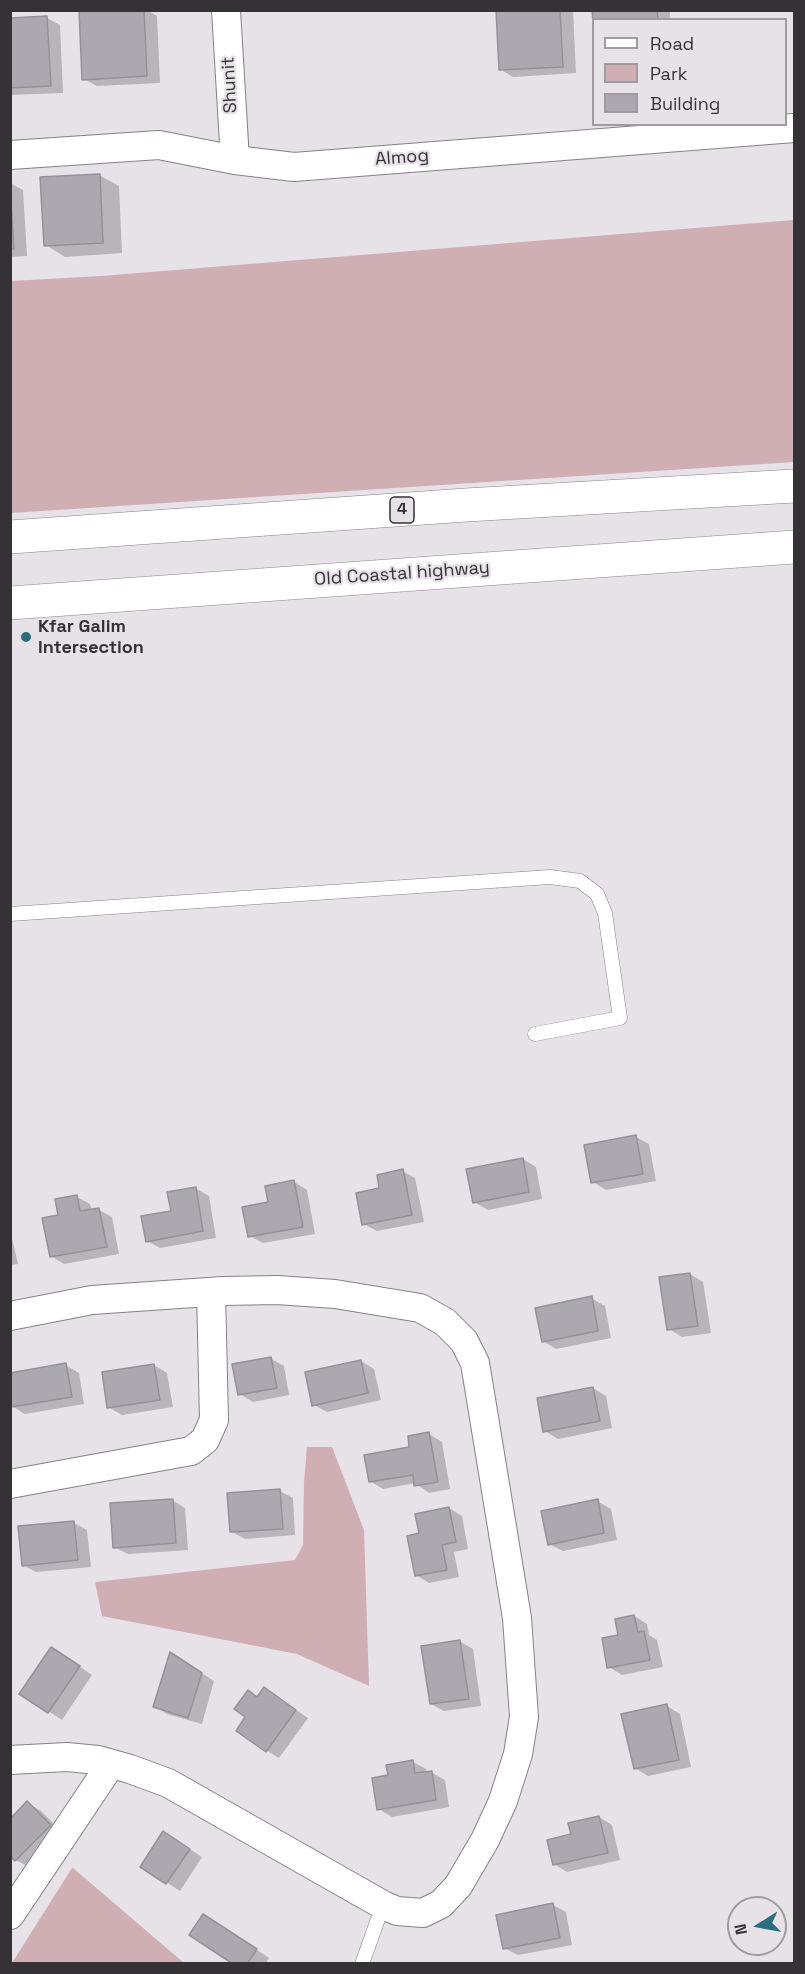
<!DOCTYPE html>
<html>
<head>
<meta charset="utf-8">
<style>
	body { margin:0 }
	#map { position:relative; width:805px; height:1974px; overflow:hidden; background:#e7e1e8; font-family:"Space Grotesk",sans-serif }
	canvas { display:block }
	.frame { position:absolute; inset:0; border:12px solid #353235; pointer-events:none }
	.legend { position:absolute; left:592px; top:18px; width:195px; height:108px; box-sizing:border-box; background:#e7e1e8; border:2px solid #a09ba0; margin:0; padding:8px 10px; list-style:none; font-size:18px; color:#353235 }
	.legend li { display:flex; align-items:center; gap:12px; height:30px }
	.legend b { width:30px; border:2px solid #a09ba0 }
	.north { position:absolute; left:727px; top:1896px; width:60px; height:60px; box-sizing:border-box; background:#e7e1e8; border:2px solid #a09ba0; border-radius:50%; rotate:259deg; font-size:16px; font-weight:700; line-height:24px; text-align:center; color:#353235 }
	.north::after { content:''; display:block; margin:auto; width:21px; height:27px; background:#2b6e80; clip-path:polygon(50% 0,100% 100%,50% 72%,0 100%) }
</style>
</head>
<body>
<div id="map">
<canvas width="805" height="1974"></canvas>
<div class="frame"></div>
<ul class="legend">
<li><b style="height:8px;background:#fff"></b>Road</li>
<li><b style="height:16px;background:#cfaeb4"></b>Park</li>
<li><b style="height:16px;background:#aba8b0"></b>Building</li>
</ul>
<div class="north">N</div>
</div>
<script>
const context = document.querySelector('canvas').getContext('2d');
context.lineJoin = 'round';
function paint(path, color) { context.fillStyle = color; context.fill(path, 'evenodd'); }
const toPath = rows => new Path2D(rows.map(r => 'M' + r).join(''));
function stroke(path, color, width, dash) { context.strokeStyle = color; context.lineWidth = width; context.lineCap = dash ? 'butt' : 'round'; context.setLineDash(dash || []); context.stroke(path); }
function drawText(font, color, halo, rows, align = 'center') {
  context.font = font + ' "Space Grotesk",sans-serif'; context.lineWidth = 4.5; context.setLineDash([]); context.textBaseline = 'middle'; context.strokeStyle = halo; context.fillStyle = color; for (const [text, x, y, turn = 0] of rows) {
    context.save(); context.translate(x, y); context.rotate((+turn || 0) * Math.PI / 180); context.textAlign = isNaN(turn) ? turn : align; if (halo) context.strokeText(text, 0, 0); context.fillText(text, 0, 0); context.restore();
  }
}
paint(toPath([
	[794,220,794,462,11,513,11,281,101,276],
	[307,1447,332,1447,364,1530,369,1686,297,1654,102,1616,95,1582,295,1560,303,1545,304,1483],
	[72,1868,73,1868,184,1963,12,1963]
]), '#cfaeb4');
paint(toPath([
	[99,10,147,10,157,16,160,83,97,86,84,79],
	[497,10,573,10,576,73,513,77,500,69],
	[594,10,670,10,670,20,594,20],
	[47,18,60,25,63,93,10,95,10,20],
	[99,175,119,186,122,253,65,257,46,245],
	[10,183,23,190,27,256,10,257],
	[636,1137,649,1144,656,1181,606,1190,593,1182],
	[523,1159,536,1167,542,1199,488,1210,474,1202],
	[402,1171,415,1178,424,1222,377,1231,364,1224,381,1189],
	[294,1182,307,1190,315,1234,263,1243,250,1236],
	[195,1188,209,1196,216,1238,160,1248,147,1241],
	[77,1197,90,1204,92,1211,99,1210,112,1217,119,1254,64,1264,51,1256,60,1216],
	[10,1230,18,1264,10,1265],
	[690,1274,703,1282,711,1333,682,1337,669,1329],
	[591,1298,605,1306,611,1338,556,1349,543,1341],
	[271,1359,284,1366,289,1395,253,1402,240,1394],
	[361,1361,374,1369,381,1400,327,1412,314,1405],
	[65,1365,79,1373,84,1404,25,1414,12,1406,10,1374],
	[154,1365,167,1373,173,1407,122,1415,108,1407],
	[593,1388,606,1396,612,1428,558,1439,545,1431],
	[429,1434,442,1442,450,1489,429,1493,415,1483,383,1489,370,1481],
	[280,1491,293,1498,295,1535,245,1539,232,1532],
	[172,1500,185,1508,188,1550,128,1554,114,1547],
	[597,1501,611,1509,617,1540,563,1551,549,1544],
	[449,1508,462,1516,468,1549,454,1552,459,1577,429,1583,416,1575,421,1534],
	[74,1523,87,1530,91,1567,36,1572,23,1565],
	[634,1616,647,1624,649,1635,657,1640,663,1667,622,1675,609,1667,620,1636],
	[459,1641,473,1649,481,1706,444,1711,431,1704],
	[64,1656,92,1675,62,1720,21,1693],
	[183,1661,214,1681,202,1724,167,1714,154,1706],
	[265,1689,308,1718,279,1758,266,1750,258,1698],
	[667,1706,680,1714,691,1767,648,1776,635,1768],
	[413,1762,426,1769,426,1773,431,1772,445,1780,449,1807,392,1817,379,1809,389,1776],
	[28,1803,41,1811,63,1833,29,1867,16,1860],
	[599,1817,612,1825,620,1860,567,1872,554,1864],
	[177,1841,202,1857,180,1891,142,1866],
	[553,1905,566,1912,572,1945,518,1955,504,1948],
	[217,1923,269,1958,265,1964,235,1964]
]), '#0003');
const building = toPath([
	[79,10,144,10,147,76,82,80,79,10],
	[496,10,560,10,563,67,499,70,496,10],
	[592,10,657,10,658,20,594,20,594,33,592,10],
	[47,16,51,86,10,88,10,18,47,16],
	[100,174,103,243,44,246,40,177,100,174],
	[10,186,14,249,10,249,10,186],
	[636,1135,643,1174,591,1183,584,1145,636,1135],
	[523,1158,529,1192,473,1203,466,1169,523,1158],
	[403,1169,412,1215,362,1225,356,1193,379,1188,377,1175,403,1169],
	[294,1180,303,1227,248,1237,242,1207,268,1202,265,1186,294,1180],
	[196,1187,203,1231,146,1242,141,1216,171,1211,167,1192,196,1187],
	[77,1195,80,1211,99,1208,107,1247,50,1257,42,1218,58,1215,55,1199,77,1195],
	[690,1273,698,1326,667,1330,659,1277,690,1273],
	[592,1296,598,1331,542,1342,535,1308,592,1296],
	[271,1357,277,1388,238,1395,232,1364,271,1357],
	[361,1360,368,1393,312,1406,305,1372,361,1360],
	[66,1363,72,1397,11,1407,10,1373,66,1363],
	[154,1364,160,1400,107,1408,102,1372,154,1364],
	[593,1387,600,1421,543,1432,537,1398,593,1387],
	[429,1432,438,1482,414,1486,413,1475,369,1482,364,1455,409,1447,408,1436,429,1432],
	[280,1489,283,1529,230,1532,227,1493,280,1489],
	[173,1499,176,1543,113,1548,110,1503,173,1499],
	[598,1499,604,1533,548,1545,541,1511,598,1499],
	[449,1507,456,1542,442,1545,447,1570,415,1576,407,1536,419,1533,415,1514,449,1507],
	[74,1521,78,1560,22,1566,18,1526,74,1521],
	[634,1615,638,1632,644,1631,650,1660,607,1668,602,1638,618,1635,615,1619,634,1615],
	[460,1640,469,1699,430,1704,421,1646,460,1640],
	[51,1647,80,1666,48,1713,19,1694,51,1647],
	[170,1652,202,1673,188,1718,153,1707,170,1652],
	[264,1687,296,1710,266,1752,236,1731,245,1717,234,1709,248,1690,257,1697,264,1687],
	[667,1704,679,1760,634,1769,621,1714,667,1704],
	[413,1760,415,1773,432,1771,436,1800,377,1810,372,1778,388,1775,386,1765,413,1760],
	[27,1801,51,1825,15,1861,10,1856,10,1819,27,1801],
	[599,1816,608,1853,553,1865,547,1840,571,1834,568,1823,599,1816],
	[163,1831,190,1849,166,1884,140,1867,163,1831],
	[553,1903,560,1938,503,1949,496,1915,553,1903],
	[203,1914,257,1949,247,1964,233,1964,189,1935,203,1914]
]);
paint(building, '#aba8b0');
stroke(building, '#949199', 1.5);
const lane = toPath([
	[10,914,550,877,580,881,597,894,605,913,620,1018,535,1034],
	[362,1964,383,1905]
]);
const street = toPath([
	[226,10,235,160],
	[10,155,159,145,235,160,294,167,794,128],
	[10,1316,92,1300,223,1291,277,1290,335,1294,420,1308,445,1322,464,1341,475,1363,517,1618,524,1717,518,1754,503,1801,485,1840,458,1886,441,1904,423,1913,397,1911,383,1905,168,1783,130,1769,98,1760,67,1757,10,1760],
	[10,1484,191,1451,205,1440,214,1420,211,1292],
	[10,1915,111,1764]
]);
const highway = toPath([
	[10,537,466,505,794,486],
	[10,603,794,547]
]);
stroke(lane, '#878187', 15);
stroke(street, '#878187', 30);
stroke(highway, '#878187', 34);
stroke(lane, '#fff', 14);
stroke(street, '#fff', 28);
stroke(highway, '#fff', 33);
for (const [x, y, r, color] of [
	[26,637,6,"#2b6e80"]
]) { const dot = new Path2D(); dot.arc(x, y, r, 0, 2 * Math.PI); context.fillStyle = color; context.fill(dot); stroke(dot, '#e7e1e8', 2); }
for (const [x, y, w] of [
	[402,510,24]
]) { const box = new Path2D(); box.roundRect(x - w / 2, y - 13, w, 26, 4.5); context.fillStyle = '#e7e1e8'; context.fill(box); stroke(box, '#353235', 1.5); }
drawText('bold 16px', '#353235', null, [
	["4",402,510]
]);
drawText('18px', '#353235', '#e7e1e8', [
	["Shunit",230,85,-93],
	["Almog",402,158,-4],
	["Old Coastal highway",402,574,-4]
]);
drawText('bold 18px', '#353235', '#e7e1e8', [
	["Kfar Galim",38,627],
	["Intersection",38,648]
], 'left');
</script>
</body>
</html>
